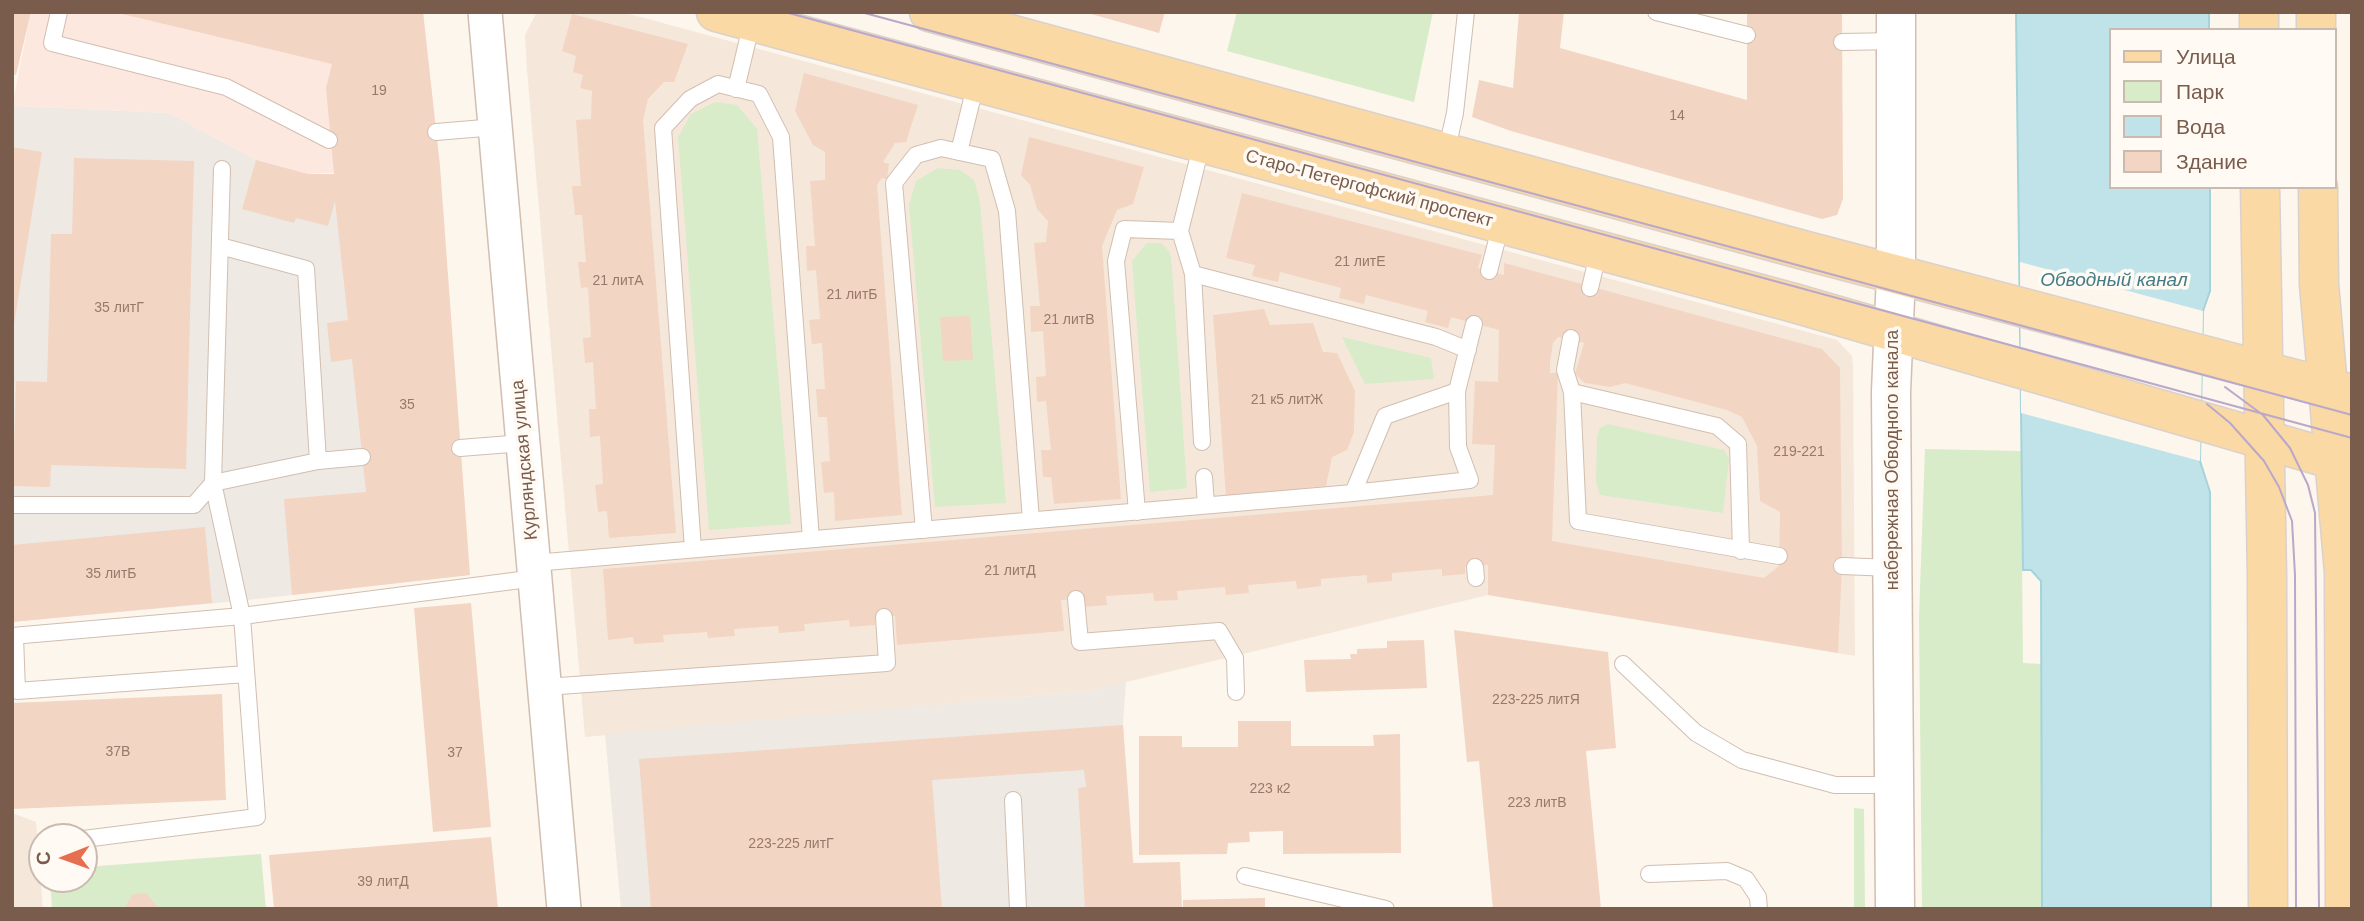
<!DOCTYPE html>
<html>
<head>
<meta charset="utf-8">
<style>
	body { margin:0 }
	#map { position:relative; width:2364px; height:921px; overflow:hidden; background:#fdf6ec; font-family:Arial,sans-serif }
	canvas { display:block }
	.frame { position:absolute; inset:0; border:14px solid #7a5c4d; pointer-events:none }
	.legend { position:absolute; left:2109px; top:28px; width:228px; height:161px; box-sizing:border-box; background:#fffaf3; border:2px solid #cabbb1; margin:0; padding:9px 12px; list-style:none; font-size:21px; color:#7a5c4d }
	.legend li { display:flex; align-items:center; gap:14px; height:35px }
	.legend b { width:35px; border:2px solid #cabbb1 }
	.north { position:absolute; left:28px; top:823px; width:70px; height:70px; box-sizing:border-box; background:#fffaf3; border:2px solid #cabbb1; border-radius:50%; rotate:269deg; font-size:19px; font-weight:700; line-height:28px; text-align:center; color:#7a5c4d }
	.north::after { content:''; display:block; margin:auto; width:24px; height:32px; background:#e76f51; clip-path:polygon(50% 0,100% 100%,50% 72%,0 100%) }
</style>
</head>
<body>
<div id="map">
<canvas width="2364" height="921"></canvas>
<div class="frame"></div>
<ul class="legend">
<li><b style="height:9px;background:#fbd9a5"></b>Улица</li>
<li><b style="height:19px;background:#d8ecc9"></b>Парк</li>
<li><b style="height:19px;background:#bfe3e8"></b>Вода</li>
<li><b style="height:19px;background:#f3d5c3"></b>Здание</li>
</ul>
<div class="north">С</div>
</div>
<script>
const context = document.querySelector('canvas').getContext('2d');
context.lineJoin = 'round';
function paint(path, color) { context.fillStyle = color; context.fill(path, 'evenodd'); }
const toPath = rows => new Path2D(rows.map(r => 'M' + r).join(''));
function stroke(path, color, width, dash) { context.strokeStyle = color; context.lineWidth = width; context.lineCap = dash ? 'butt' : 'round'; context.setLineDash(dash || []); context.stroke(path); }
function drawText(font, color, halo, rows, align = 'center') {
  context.font = font + ' Arial,sans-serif'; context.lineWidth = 7; context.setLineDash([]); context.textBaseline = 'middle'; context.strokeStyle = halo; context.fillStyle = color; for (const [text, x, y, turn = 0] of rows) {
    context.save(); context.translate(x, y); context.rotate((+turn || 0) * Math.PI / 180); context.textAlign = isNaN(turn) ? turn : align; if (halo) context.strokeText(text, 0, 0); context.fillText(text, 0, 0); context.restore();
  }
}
paint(toPath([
	[537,12,622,12,1837,340,1852,356,1853,365,1855,656,1488,595,1089,691,585,737,527,71,525,35],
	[12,813,36,822,43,909,12,909]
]), '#f5e8da');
paint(toPath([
	[31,12,423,12,440,166,308,174,256,160,169,113,12,106]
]), '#fde8e0');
paint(toPath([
	[12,106,169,113,256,160,308,174,334,174,470,575,239,601,12,622],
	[1126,681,1123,725,1137,909,621,909,605,734,1089,691]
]), '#efe9e4');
paint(toPath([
	[1237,12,1433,12,1414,102,1227,51],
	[715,102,737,105,757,129,791,524,709,530,678,137,691,114],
	[938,168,960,170,974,180,980,202,1006,503,935,507,909,205,916,181],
	[1147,243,1161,243,1170,252,1172,268,1187,488,1150,492,1132,261],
	[1342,337,1431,358,1434,379,1365,384],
	[1608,424,1724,450,1729,459,1723,513,1600,495,1596,482,1597,437,1600,428],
	[1925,449,2021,451,2023,663,2041,664,2042,909,1922,909,1919,617],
	[1854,808,1864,809,1865,909,1854,909],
	[261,854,266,909,52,909,50,879,84,879,84,867]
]), '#d8ecc9');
const water = toPath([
	[2016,12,2209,12,2209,30,2110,30,2110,187,2210,187,2210,291,2203,311,2200,461,2210,492,2211,909,2042,909,2041,581,2031,570,2023,570,2016,12]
]);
paint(water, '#bfe3e8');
stroke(water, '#a5d3da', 2);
paint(toPath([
	[2020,262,2203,311,2200,461,2021,413]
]), '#fdf6ec');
paint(toPath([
	[12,12,31,12,16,75,12,74],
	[114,12,423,12,440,166,470,575,292,595,284,499,366,492,352,359,331,362,327,323,348,320,335,201,328,226,296,218,294,223,242,209,256,160,308,174,334,174,326,88,332,64],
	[1084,12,1165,12,1159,33],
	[1519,12,1564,12,1560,48,1747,100,1747,12,1842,12,1843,199,1837,215,1822,219,1511,131,1472,117,1479,80,1513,88],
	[572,14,688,44,674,82,664,82,648,99,643,120,676,533,609,538,607,511,598,512,595,485,603,484,600,436,590,437,589,409,596,409,593,362,585,363,583,338,591,337,588,287,581,288,578,262,586,262,582,215,575,215,572,186,581,186,576,120,591,119,592,91,580,88,583,75,573,72,576,56,562,51],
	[804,73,918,105,906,142,895,143,883,162,889,164,887,179,882,178,877,185,902,515,835,521,834,492,824,493,821,462,830,461,827,417,818,417,816,389,825,389,822,343,812,344,809,320,820,319,816,270,807,271,806,246,815,246,810,181,825,180,825,152,813,145,795,111],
	[1029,137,1144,167,1133,204,1117,210,1102,246,1121,499,1054,504,1051,477,1043,477,1041,450,1051,450,1046,401,1037,402,1036,377,1046,376,1043,331,1031,332,1030,306,1040,306,1034,243,1046,242,1048,221,1037,209,1030,185,1021,175],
	[12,147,42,152,14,324,12,324],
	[74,158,194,161,186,469,51,465,50,487,13,486,16,381,47,382,51,234,72,234],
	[1242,193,1482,255,1478,268,1504,275,1504,263,1822,349,1840,368,1842,566,1838,653,1488,595,1488,565,1465,567,1465,574,1442,576,1442,569,1392,573,1392,581,1367,583,1367,575,1321,579,1321,586,1297,589,1296,581,1248,585,1249,593,1226,595,1225,587,1177,591,1178,600,1154,601,1153,593,1106,596,1107,605,1083,607,1082,599,1061,600,1064,631,897,645,895,616,875,618,875,625,850,627,849,620,804,624,805,631,779,633,778,626,734,629,735,636,708,638,707,632,663,635,664,642,634,644,633,637,608,640,603,569,1493,495,1495,445,1472,444,1475,381,1498,382,1499,330,1451,317,1448,328,1425,322,1428,311,1366,295,1364,304,1339,298,1341,288,1280,272,1278,282,1252,276,1255,265,1226,258],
	[1558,337,1584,343,1575,374,1585,383,1610,387,1625,383,1727,410,1742,417,1757,446,1760,501,1780,512,1779,566,1764,578,1552,541,1558,373,1550,373,1550,362,1553,343],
	[1264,309,1270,325,1313,323,1323,352,1337,353,1355,391,1354,432,1347,450,1332,457,1326,486,1226,497,1213,315],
	[970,316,973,360,943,361,940,317],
	[205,527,212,603,12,622,12,545],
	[471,603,491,827,433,832,414,608],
	[1454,630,1608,652,1616,748,1586,751,1601,909,1493,909,1479,761,1467,762],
	[1424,640,1427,688,1306,692,1304,660,1351,659,1350,654,1357,654,1357,649,1387,648,1387,641],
	[222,694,226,800,12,809,12,703],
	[1238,721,1291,721,1291,746,1374,746,1373,735,1400,734,1401,853,1283,854,1283,831,1249,832,1250,842,1228,843,1227,854,1139,855,1139,736,1182,736,1182,747,1238,747],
	[1123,725,1133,863,1180,862,1182,909,1085,909,1078,788,1086,787,1084,770,932,780,942,909,651,909,639,759],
	[491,837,498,909,274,909,269,855],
	[146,893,159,909,124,909,133,894],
	[1265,898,1265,909,1183,909,1183,900]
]), '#f3d5c3');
const service = toPath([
	[59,12,52,43,226,87,329,140],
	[1656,12,1747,35],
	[1842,42,1896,41],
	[736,89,752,22],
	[436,132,496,127],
	[959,152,976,83],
	[1446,153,1455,113,1466,12],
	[1180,231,1202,143],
	[220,246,306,269,318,461],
	[1489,271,1501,224],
	[1193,274,1436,337,1468,350],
	[1590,288,1599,250],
	[1571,338,1565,370,1572,392,1578,521,1779,556],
	[1572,392,1717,426,1738,444,1741,551],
	[460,448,523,443],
	[1204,477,1206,505],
	[1353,493,1385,416,1457,391,1474,324],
	[12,505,194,505,213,483,318,461,362,457],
	[1137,512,1116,261,1124,229,1180,231,1193,274,1202,442],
	[924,530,894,183,916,155,941,148,992,159,1007,211,1031,520],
	[693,549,663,128,690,99,718,84,759,94,781,137,811,539],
	[534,563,1353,493,1470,480,1458,447,1457,391],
	[1842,566,1892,568],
	[1475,567,1476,578],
	[1076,599,1080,642,1219,631,1235,658,1236,692],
	[12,636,242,616,536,578],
	[15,636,17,691,246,674],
	[1623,664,1696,733,1742,760,1835,785,1893,785],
	[545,687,887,663,884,617],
	[1013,800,1018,909],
	[84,839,257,817,242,616,213,483,222,169],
	[1649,874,1727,871,1746,879,1758,897,1759,909],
	[1245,876,1386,909]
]);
const minor = toPath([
	[485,12,564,909]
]);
const tertiary = toPath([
	[1895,909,1891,392,1896,275,1896,12]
]);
const primary = toPath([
	[716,12,1794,303,2352,465],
	[929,12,1807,251,2352,394],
	[2259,12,2259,30],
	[2316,12,2316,30],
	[2260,187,2267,577,2268,909],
	[2318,187,2319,284,2344,572,2345,909]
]);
stroke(service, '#d1beb0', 18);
stroke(minor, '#d1beb0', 36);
stroke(tertiary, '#d1beb0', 41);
stroke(primary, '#dad1cd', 41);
stroke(service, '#fff', 16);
stroke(minor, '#fff', 33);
stroke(tertiary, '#fff', 38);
stroke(primary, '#fbd9a5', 38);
stroke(toPath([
	[785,12,2352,438],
	[861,12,2352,415],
	[2225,387,2263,415,2290,448,2308,485,2315,513,2319,909],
	[2207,404,2230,423,2264,461,2279,487,2292,521,2295,575,2296,909]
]), '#b9a8c9', 2);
drawText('14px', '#987a6a', null, [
	["19",379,91],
	["14",1677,116],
	["21 литЕ",1360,262],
	["21 литА",618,281],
	["21 литБ",852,295],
	["35 литГ",119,308],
	["21 литВ",1069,320],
	["21 к5 литЖ",1287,400],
	["35",407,405],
	["219-221",1799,452],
	["21 литД",1010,571],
	["35 литБ",111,574],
	["223-225 литЯ",1536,700],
	["37В",118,752],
	["37",455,753],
	["223 к2",1270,789],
	["223 литВ",1537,803],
	["223-225 литГ",791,844],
	["39 литД",383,882]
]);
drawText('18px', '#7a5c4d', '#fffaf3', [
	["Старо-Петергофский проспект",1369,189,15],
	["Курляндская улица",525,460,-95],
	["набережная Обводного канала",1893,460,-90]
]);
drawText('italic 19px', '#437c86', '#fffaf3', [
	["Обводный канал",2114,281]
]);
</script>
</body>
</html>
